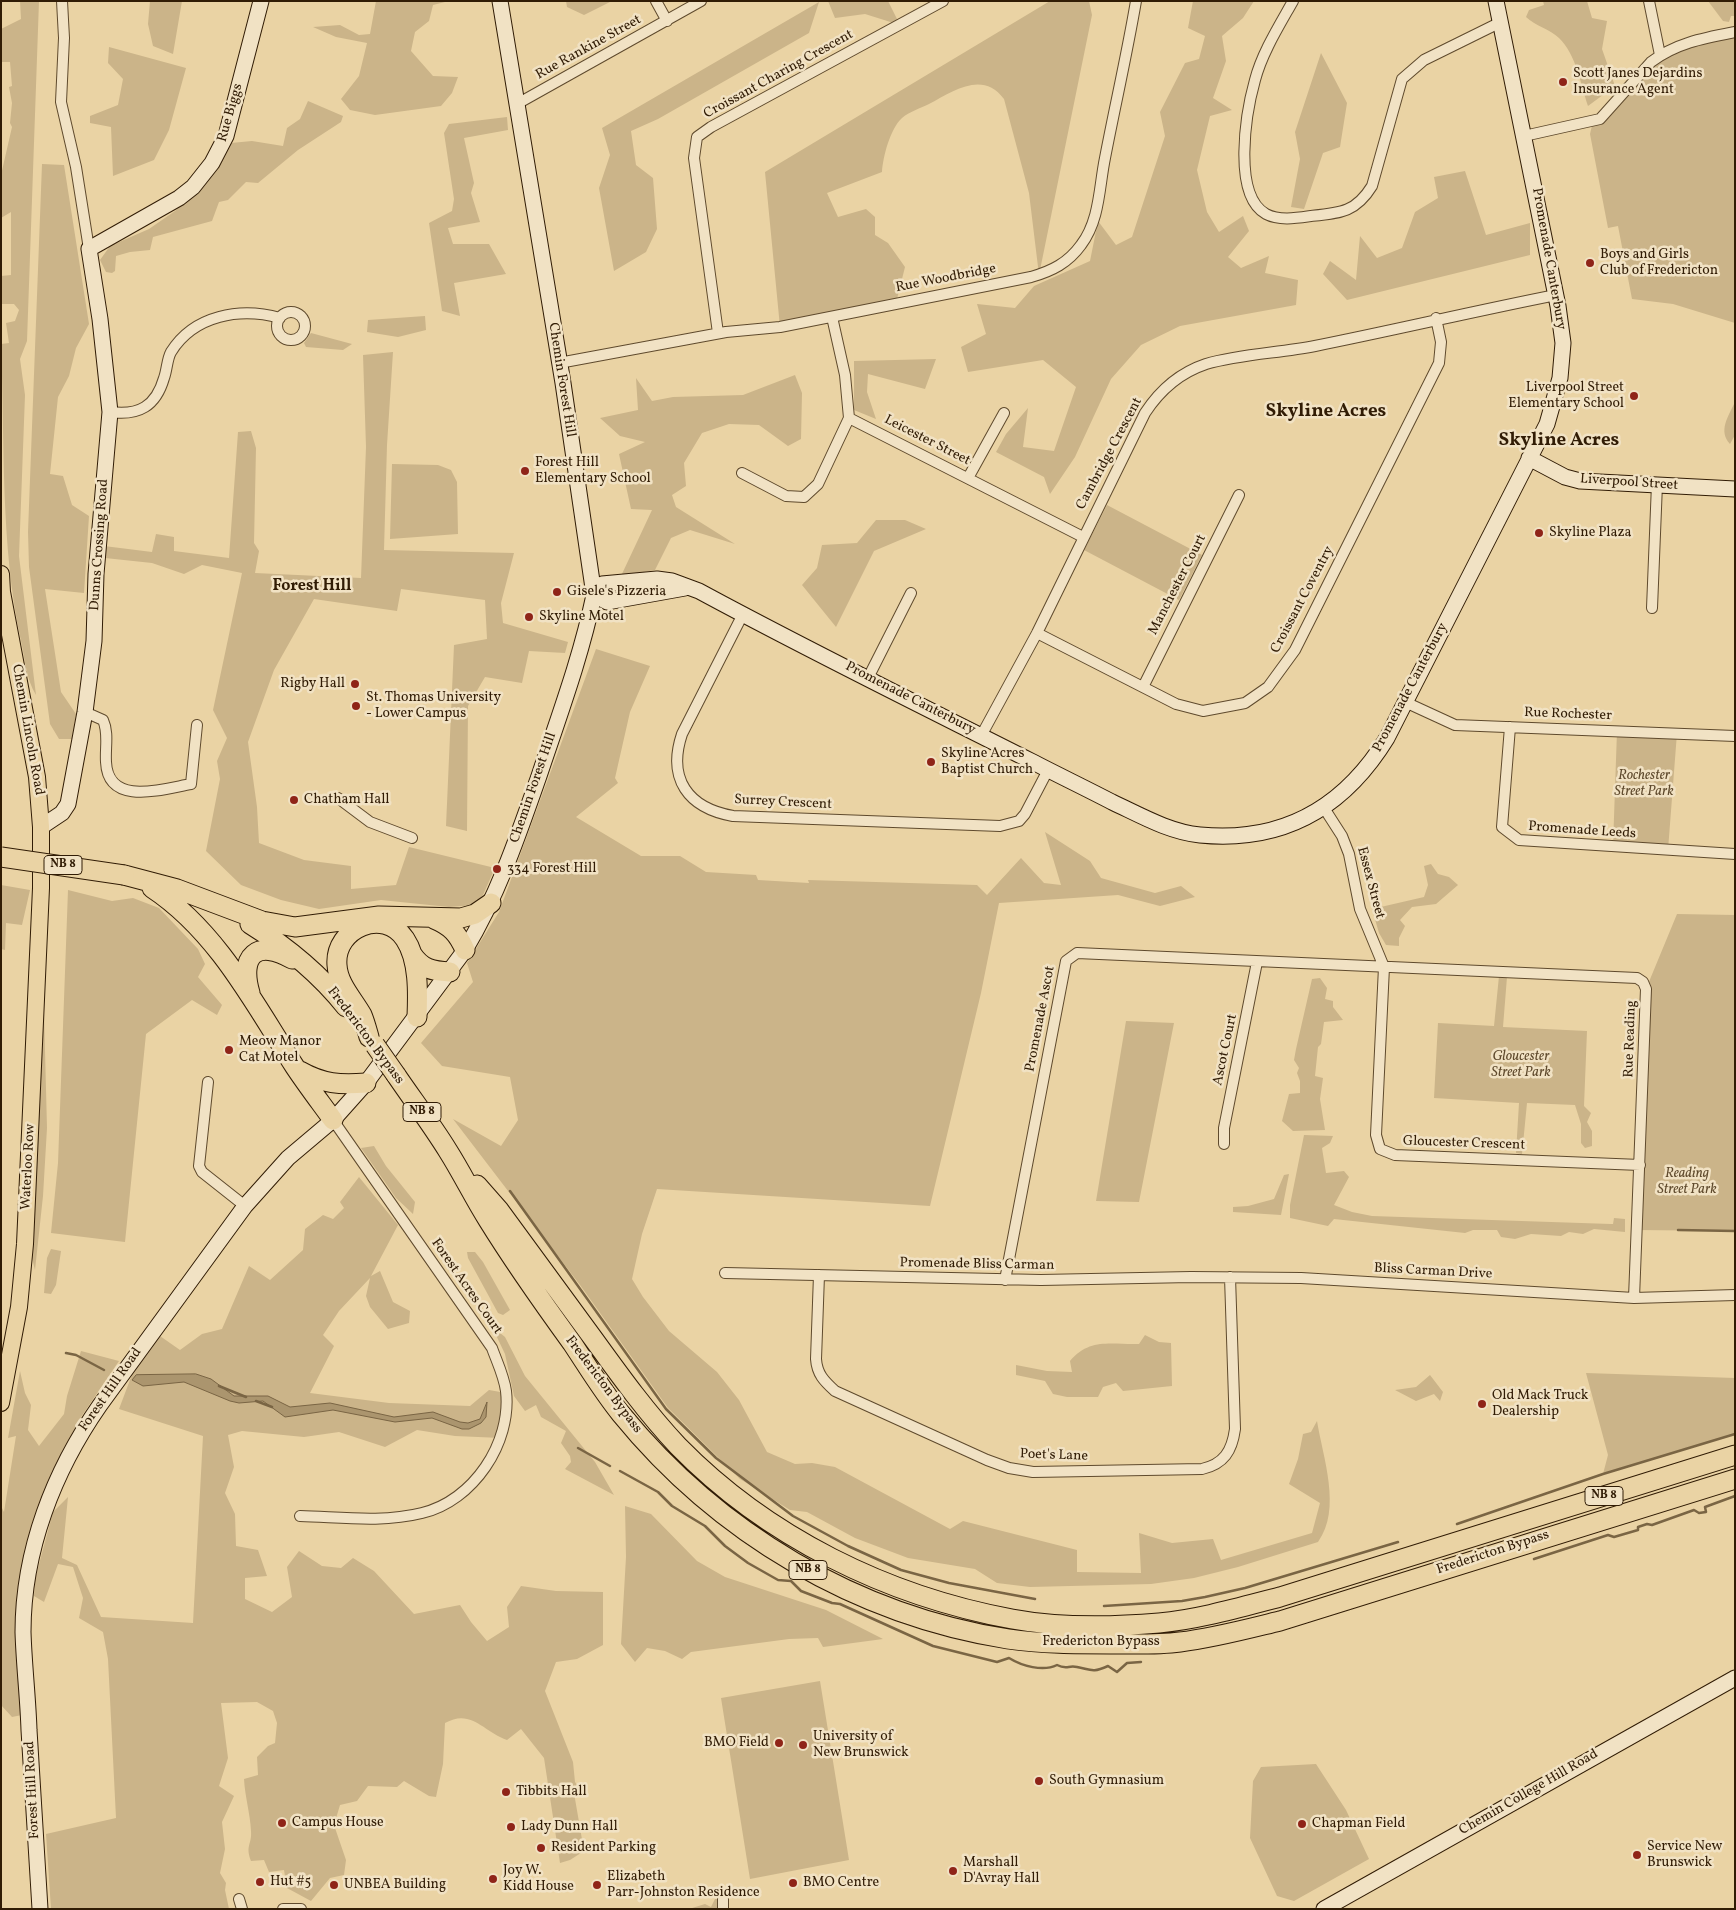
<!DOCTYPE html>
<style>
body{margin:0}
#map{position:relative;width:1736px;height:1910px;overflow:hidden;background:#ead3a4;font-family:Vollkorn,serif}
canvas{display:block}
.frame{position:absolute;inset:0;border:2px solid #311c05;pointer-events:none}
</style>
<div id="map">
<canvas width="1736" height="1910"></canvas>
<div class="frame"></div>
</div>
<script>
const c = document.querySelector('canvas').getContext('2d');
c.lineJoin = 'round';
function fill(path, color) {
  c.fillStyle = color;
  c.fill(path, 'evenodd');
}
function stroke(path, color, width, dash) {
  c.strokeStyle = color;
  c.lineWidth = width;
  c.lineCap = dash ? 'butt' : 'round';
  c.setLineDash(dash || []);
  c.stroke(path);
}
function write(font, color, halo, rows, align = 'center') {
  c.font = font + ' Vollkorn,serif';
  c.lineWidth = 5;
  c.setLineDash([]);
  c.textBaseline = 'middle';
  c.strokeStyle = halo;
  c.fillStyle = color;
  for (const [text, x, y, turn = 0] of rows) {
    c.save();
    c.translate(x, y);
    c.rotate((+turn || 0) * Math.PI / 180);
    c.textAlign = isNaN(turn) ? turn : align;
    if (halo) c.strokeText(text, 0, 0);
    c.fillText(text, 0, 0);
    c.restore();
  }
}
fill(new Path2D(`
 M20,1H39L27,341L20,359L25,395L19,556L36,695C26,679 25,659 21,641C0,543 5,443 1,344L9,343L6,323L15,321L19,310L14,304H1V276L11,275V212L1,218V175L12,127L10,123L12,103L9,87L12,86L10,62H1V29L21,19Z
 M150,1H182L173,54L153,46L148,24Z
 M376,1H449L433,5L429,21L415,32L411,51L433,76L458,77L452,93L441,106L375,115L350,110L341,99L359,76L367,43L336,37L313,27L340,25L359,35L370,34Z
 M566,1H612L584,15L567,7Z
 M828,1H888L900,25L865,14L835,18Z
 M1050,1H1089L1092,15L1039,275L1029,193L1004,99C983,70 953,91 929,104C921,108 909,112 902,118C890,129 883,157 882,172L827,193L838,217L866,209L875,217V235L888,243L905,267L896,303L780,327L765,172Z
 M1193,1H1254L1243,18L1222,36L1226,61L1213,98L1232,110L1210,116L1197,170L1207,212L1219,232L1243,216L1249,231L1228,257L1241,268L1269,256L1265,273L1298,280L1296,305L1180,326L1141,345L1111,379L1075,457L1050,494L1044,477L996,452L1006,434L1028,408L1023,447L1054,451L1076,387L1043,360L968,372L961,347L986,334L977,304L1015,308L1034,286L1090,261L1098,221L1116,245L1132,237L1165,136L1160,112L1185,63L1199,59L1205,36L1188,28Z
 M1543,1H1587L1592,18L1607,21L1602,49L1615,86L1588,106C1581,85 1576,54 1559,38C1550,29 1535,26 1526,17L1529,10L1544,5Z
 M1708,1H1735V16H1731L1729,22L1723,21Z
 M819,2L809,33L658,119L631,131L636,165L653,178L657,229L646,252L614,271L599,188L610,155L602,128Z
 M1735,31V323L1673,304L1632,299L1618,226L1608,228L1590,134L1593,121L1660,55Z
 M109,47L186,68L169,130L154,160L113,176L111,127L90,123V116L118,105L123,79L108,63Z
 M1321,53L1347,103L1340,147L1323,153L1304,209L1291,207L1300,159L1295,132Z
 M308,101L343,116L341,122L298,150L258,183L246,182L228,200L219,202L212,221L153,237L150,250L130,252L116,256L115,271L112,273L106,272L100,260L110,246L149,229L175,211L203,185L231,143L252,141L283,146L287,128L300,119Z
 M507,117L508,130L464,138L474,183L471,193L480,222L448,228L453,244H489L506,274L454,283L460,316L442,311L429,223L452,211L454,199L444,133L449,124Z
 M42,164L64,165L89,324L76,348L69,376L58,397L50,474L63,476L72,505L89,516L84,593L45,589L61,692L76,714L72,739H59L50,724L29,567L28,532Z
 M1465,171L1486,235L1530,223V255L1347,300L1323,274L1330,261L1356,280L1360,236L1377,258L1402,248L1415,212L1438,198L1434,177Z
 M425,316L426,330L398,337L367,332L368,320Z
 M311,333L352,344L343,350L306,347L304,343Z
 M393,352L387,445L384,550L514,553L501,603L503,623L568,642L565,653L529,651L522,683L485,677L468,706L467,831L446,826L454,645L487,639L485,600L401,589L397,611L314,599L274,670L248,742L257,807L259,843L304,860L351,866V889L396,885L409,847L495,868L483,895L475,905L449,907L381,900L319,909L281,900L241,885L206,851L220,779L217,761L227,738L213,710L242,573L202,565L184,574L152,563L105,558L104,546L152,552L156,534L174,537V551L229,558L238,432L251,431L256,448L254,543L259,551L255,573L361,578L366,447L363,355Z
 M936,359L925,389L868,374L867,392L876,419L854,410V361Z
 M795,375L802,393L801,439L788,446L759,425L729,424L702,433L684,463L686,486L672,495L676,507L735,544L690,530L671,538L655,570L621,576L652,510L631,509L619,454L645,442L620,436L600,418L638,410L636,378L652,401L673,397L743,395Z
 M1735,402V435L1730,444C1718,431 1728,417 1735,402Z
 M392,464L438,465L451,470L457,482L458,534L390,539Z
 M1107,505L1202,555L1179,600L1084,550Z
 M876,520H905L926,529L874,551L836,627L802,585L817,568L822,545L857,543Z
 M596,649L650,666L630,712L615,778L618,783L576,817L641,856H680L706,872L756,875L758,880L809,883L808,880L977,885L987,895L1021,858L1044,883L1061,885L1045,832L1090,861L1101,878L1155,893L1181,886L1195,897L1160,906L1118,895L999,903L981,993L930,1206L657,1189L642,1234L632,1279L643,1297L669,1331L717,1372L739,1400L767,1452L795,1464L812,1463L835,1467L950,1529L963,1521L1077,1550V1572L1141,1573L1139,1533L1172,1543L1213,1539L1221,1560L1312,1533L1320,1503L1289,1484L1298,1459L1303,1434L1311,1432L1317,1421C1323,1458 1342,1509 1318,1542L1238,1567L1194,1578L1151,1584L1030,1587L997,1583L975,1569L908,1558L855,1538L807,1512L790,1510L740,1479L668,1408L580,1285L453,1119L501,1146L518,1120L510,1077L442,1066L421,1043L473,982L467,963L499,912Z
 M1617,731L1677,733L1668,850L1613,846Z
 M1431,864L1438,874L1449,877L1458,885L1436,904L1412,907L1400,920L1405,926L1399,938V946L1386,945L1379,933L1372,909L1424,897L1428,885L1424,866Z
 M1,885L30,890L22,925L6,923L5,950L1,949Z
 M68,890L112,901L133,898L159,908L198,949L205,964L198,977L222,1005L217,1015L192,1000L146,1034L125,1242L51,1233L58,1163Z
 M1677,914L1735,915V1231L1637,1230L1646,989Z
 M1499,976L1507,977L1503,1027L1587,1031L1584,1106L1591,1113L1587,1122L1592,1131V1146L1585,1148L1581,1143V1124L1575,1105L1527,1103L1522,1154L1516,1153L1519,1103L1434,1098L1438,1023L1494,1026Z
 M1320,978L1327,988L1325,999L1333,1001V1007L1343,1020L1324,1022L1321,1044L1318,1047L1315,1076L1323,1078L1320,1099L1325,1130L1293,1131L1282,1121L1289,1094L1300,1093V1081L1297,1073L1299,1068L1294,1060L1296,1049L1312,979Z
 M44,1012L47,1128L43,1196L35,1270L32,1258Z
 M1126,1021L1174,1023L1139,1202L1096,1201Z
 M1304,1135L1333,1136L1330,1143L1322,1148L1326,1173L1344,1171L1349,1177L1334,1205L1352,1212L1372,1216L1611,1224H1613L1614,1218L1625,1219V1232L1594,1229L1583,1234L1569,1232L1561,1236L1531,1234L1515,1239L1501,1237L1497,1230H1473L1465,1233L1334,1219L1328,1226L1290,1218V1205Z
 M374,1146L386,1166L415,1202L413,1214L396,1198L361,1148Z
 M1289,1174L1281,1215L1233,1212V1207L1248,1206L1274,1199L1284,1175Z
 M359,1177L398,1225L371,1276L380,1271L393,1302L410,1311L409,1323L388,1329L370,1307L366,1296L370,1278L339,1311L323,1335L334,1346L310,1393L389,1403L470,1406L489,1390L506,1393L501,1438L455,1436L417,1430L385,1447L339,1432L304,1437L242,1431L228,1435L234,1467L225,1493L235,1514L236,1546L258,1550L267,1576L245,1578V1599L272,1612L292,1597L287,1567L299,1551L322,1566L341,1568L353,1558L374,1571L414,1614L460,1605L471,1622L487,1641L509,1627L507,1607L521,1586L556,1591L603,1592V1645L577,1659L556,1662L545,1691L573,1762L575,1782L577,1785L574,1793L584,1851L570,1860L560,1863L544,1758L521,1729L507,1740C484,1732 471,1708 445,1723L443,1764L436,1797L429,1796L404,1781L397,1787L368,1786L357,1801L340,1805L334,1825L346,1860L344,1875L330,1878L311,1901L287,1888L284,1870L269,1872L264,1860L251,1861C245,1845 252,1845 251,1831C250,1813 245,1797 244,1779L258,1775L257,1757L268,1746L275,1743L277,1723L273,1711L257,1702L221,1703L228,1758L219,1786L234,1796L222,1822L225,1849L220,1873L226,1883L225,1890L229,1909H51L46,1834L116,1818L108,1659L103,1632L79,1618L83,1598L73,1567L58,1564L44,1602L34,1596L35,1579L53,1512L68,1497L62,1558L77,1565L101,1617L193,1623L203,1436L119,1409L133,1372L160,1336L180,1350L202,1334L222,1329L249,1266L270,1280L303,1250L305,1229L323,1215L333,1219L344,1208L340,1202Z
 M51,1249L61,1251L56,1285L51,1294L44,1293L47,1258Z
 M467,1252H475L483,1262L510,1310L503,1315L498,1313L468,1258Z
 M495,1333H500L505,1337L525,1376L595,1462L614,1495L565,1469L571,1462L570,1456L561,1443L566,1431L541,1417L536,1405L525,1411L514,1396L505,1354Z
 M1145,1335L1159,1342L1171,1343L1172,1386L1123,1391L1116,1383L1103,1387L1098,1397H1067L1053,1394L1045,1381L1016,1375V1365L1047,1371L1072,1372L1070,1361C1090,1337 1113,1345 1139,1344Z
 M81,1351L119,1361L81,1417L50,1477L31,1526L15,1631L22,1715L12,1717L1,1705V1506L4,1512L16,1436L8,1438L20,1371L25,1393L31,1405L28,1430L39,1446L64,1414L67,1396Z
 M1586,1373L1735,1378V1434L1603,1474L1608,1455Z
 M1430,1375L1443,1392L1440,1401L1434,1394L1416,1401L1395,1390L1416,1387Z
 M625,1506L651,1514L697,1561L725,1577L826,1610L883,1639L823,1647L818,1638L789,1639L691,1652L682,1659L665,1651L647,1648L635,1662L621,1644L626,1557Z
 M820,1681L849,1860L750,1879L721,1698Z
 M1316,1764L1346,1810L1369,1859L1294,1901L1277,1896L1250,1838L1253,1781L1261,1767Z
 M715,1899H723V1909H689L705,1904L711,1907Z`), '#cbb489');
const water = new Path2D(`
 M196,1374L211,1379L234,1396H268L290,1407L330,1403L394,1417L433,1412L460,1422L468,1423L480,1419L487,1402L486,1417L481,1423L469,1429H462L432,1418L395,1422L333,1410L285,1417L263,1401L239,1403L230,1401L184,1382L143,1386L132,1380L136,1375Z`);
fill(water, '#ab956e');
stroke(water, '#7a6544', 1);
stroke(new Path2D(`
 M510,1191L666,1409L716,1458L793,1516L848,1546L901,1570L949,1583L1035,1599
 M1678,1230L1735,1231
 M66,1353L76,1355L104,1370
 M219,1386L246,1397
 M256,1401L272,1407
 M578,1448L610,1466
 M620,1471L658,1492L672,1506L705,1526L725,1546L748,1563L778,1580L791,1581L801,1591L832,1603L840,1604L933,1646L997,1662L1009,1658C1022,1666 1043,1672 1057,1665C1067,1670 1068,1665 1077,1667C1092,1670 1092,1673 1108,1666L1117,1672L1127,1663L1141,1662
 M1457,1524L1603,1474L1735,1434
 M1534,1559L1608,1535L1614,1537L1638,1530V1527L1647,1524L1652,1525L1694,1510L1699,1513L1706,1512L1705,1507L1735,1496
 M1104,1606L1182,1601L1205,1597L1245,1588L1398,1542`), '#7a6544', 2.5);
const street = new Path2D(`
 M62,1L64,38L61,102L76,167L89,249
 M656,1L667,21
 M1293,1C1279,26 1262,53 1255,80C1246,112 1232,195 1266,214C1279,221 1297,218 1311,216C1341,213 1356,212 1372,186L1402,79L1424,60L1501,22
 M1649,1L1660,55
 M517,104L701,1
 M1524,136L1600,119L1651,62C1676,43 1704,38 1735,32
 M277 326a14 14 0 1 1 28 0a14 14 0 1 1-28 0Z
 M832,317L845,375L849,418L1083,537
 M718,333L694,158L697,137L711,127L943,1
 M559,363L726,332L780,327L1031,277C1052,271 1068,263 1081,245C1100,220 1099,187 1105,158C1115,106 1127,54 1136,1
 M110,412C139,416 156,406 164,378C167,370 167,359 171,352C194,315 240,307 280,318
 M742,473L786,496L804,497L818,484L849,418
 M968,478L1004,413
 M1652,608L1657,484
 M743,614L682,734C667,779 688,808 733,816L1000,826L1019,821L1025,814L1048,770
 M1037,633L1176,704L1203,711L1245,703L1268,687L1295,650L1439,363L1441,342L1436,318
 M868,678L911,593
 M1143,687L1239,495
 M1405,702L1455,725L1735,736
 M85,712L103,720C109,733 105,748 106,762C108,807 163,789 191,784L197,725
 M1510,727L1502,827L1519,840L1735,854
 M981,736L1037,633L1145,413C1160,390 1179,373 1206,364C1240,354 1280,353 1315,346C1395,330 1475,311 1556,295
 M338,798L370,822L412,838
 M1324,808L1342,836L1349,854L1360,909L1384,967L1376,1135L1380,1149L1395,1155L1640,1165
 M208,1082L199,1166L202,1172L245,1206
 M1224,1144V1128L1257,962
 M725,1273L1041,1280L1191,1277L1301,1278L1634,1298L1735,1295
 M819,1275L816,1359C817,1374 824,1381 835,1391L987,1460L1009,1468L1033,1472L1202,1469C1224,1464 1232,1451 1235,1429L1230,1277
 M1005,1280L1066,961L1077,953L1637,978L1643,982L1646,989L1634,1298
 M300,1516C340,1517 382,1523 422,1513C473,1501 512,1443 506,1391C504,1376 497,1362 492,1348L333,1120
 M239,1899L242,1909
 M723,1899V1909
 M283,1909H301`);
const secondary = new Path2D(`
 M1529,458L1565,477L1580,481L1735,489
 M594,595L602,584L657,579L672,581L699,591C808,650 920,705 1031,761C1058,775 1085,788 1112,802C1140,815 1169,832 1200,835C1283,843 1344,808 1387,738L1547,424L1560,378L1563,343L1558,306L1496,1
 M594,595L607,602L685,588
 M41,827L62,813L68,804L85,712L94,641L96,574L110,412L100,319L89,249L179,198L193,187L212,163L226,136L261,1
 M40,1909C36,1849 33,1790 29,1730C28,1698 24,1665 23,1632C23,1550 54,1471 100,1405L245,1206L288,1158L333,1120L366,1083L465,950C498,895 518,836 539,776C559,716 581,657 594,595L563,383L500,1
 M1324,1909L1735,1678`);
const primary = new Path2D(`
 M1,574L2,592L37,777L41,827V888L25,1244L19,1307L1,1403`);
const highway = new Path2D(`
 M124,875L177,889L262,921L295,927L379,916L461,918L475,914L491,903
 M152,888C217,931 254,1003 295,1067C307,1085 320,1102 333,1120
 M434,919C451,926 458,934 465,950
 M250,924C287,947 319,973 346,1007
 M412,954C422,969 432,971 450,972
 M250,993C239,955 257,939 292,959
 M369,1037C367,1030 365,1022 362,1015C353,999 338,984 337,965C334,928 384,907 405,939C419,960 418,993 417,1017
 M300,1071C323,1084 340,1085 366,1083
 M396,1075C413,1100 432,1125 448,1151C462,1173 474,1198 488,1220C514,1262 543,1303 572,1343C588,1367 603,1392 621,1414C718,1533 856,1615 1008,1639C1042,1644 1076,1644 1111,1644C1133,1644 1157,1645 1180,1642C1214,1638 1247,1629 1280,1621L1735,1479
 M477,1185L499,1210C531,1254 563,1298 595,1341C621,1377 647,1413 678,1446C767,1537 887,1596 1012,1619C1060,1628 1111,1627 1159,1623C1200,1619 1241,1607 1280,1597L1735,1455`);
stroke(street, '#5f4a2d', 12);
stroke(secondary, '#311c05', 17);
stroke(primary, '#311c05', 18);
stroke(highway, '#311c05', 21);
stroke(street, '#f1e2c4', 10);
stroke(secondary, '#f1e2c4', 15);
stroke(primary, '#ead3a4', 16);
stroke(highway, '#ead3a4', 19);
const highwayBridge = new Path2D(`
 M1,857L124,875
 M375,1045L396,1075`);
stroke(highwayBridge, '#311c05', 21, []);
stroke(highwayBridge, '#ead3a4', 19);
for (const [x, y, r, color] of [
 [1563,82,5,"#8f2418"],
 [1590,263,5,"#8f2418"],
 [1634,396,5,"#8f2418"],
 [525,471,5,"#8f2418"],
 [1539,533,5,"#8f2418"],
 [557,592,5,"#8f2418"],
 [529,617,5,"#8f2418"],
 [355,684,5,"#8f2418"],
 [356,706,5,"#8f2418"],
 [931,762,5,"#8f2418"],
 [294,800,5,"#8f2418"],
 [497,869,5,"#8f2418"],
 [229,1050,5,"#8f2418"],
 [1482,1404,5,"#8f2418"],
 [779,1743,5,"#8f2418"],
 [803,1745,5,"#8f2418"],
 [1039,1781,5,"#8f2418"],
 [506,1792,5,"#8f2418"],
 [282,1823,5,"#8f2418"],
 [1302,1824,5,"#8f2418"],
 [511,1827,5,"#8f2418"],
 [541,1848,5,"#8f2418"],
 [1637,1855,5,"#8f2418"],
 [953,1871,5,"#8f2418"],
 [493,1879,5,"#8f2418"],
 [260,1882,5,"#8f2418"],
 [793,1883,5,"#8f2418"],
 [334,1885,5,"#8f2418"],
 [597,1885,5,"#8f2418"]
]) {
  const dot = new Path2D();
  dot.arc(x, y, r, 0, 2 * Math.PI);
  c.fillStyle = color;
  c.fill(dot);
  stroke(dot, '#f1e2c4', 2);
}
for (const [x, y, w] of [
 [63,865,38],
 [422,1112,38],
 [1604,1496,38],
 [808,1570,38]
]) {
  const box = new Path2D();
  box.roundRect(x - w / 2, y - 9.5, w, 19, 4);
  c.fillStyle = '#f1e2c4';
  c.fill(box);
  stroke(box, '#311c05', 1);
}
write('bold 12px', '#311c05', null, [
 ["NB 8",63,865],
 ["NB 8",422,1112],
 ["NB 8",1604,1496],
 ["NB 8",808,1570]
]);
write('14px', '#311c05', '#f1e2c4', [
 ["Rue Rankine Street",589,48,-29],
 ["Croissant Charing Crescent",779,75,-29],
 ["Rue Biggs",231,113,-74],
 ["Promenade Canterbury",1548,259,80],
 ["Rue Woodbridge",946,279,-11],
 ["Chemin Forest Hill",561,380,81],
 ["Leicester Street",927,441,27],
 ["Cambridge Crescent",1110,454,-62],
 ["Liverpool Street",1629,483,4],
 ["Dunns Crossing Road",100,545,-86],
 ["Manchester Court",1178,585,-63],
 ["Croissant Coventry",1303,600,-62],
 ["Promenade Canterbury",1411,688,-62],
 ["Promenade Canterbury",910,699,27],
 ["Rue Rochester",1568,715,2],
 ["Chemin Lincoln Road",27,730,80],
 ["Chemin Forest Hill",534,788,-71],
 ["Surrey Crescent",783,803,3],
 ["Promenade Leeds",1582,831,4],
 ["Essex Street",1370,883,75],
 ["Promenade Ascot",1041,1019,-79],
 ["Fredericton Bypass",365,1036,53],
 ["Rue Reading",1631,1039,-88],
 ["Ascot Court",1226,1050,-78],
 ["Gloucester Crescent",1464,1144,2],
 ["Waterloo Row",29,1167,-87],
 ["Promenade Bliss Carman",977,1265,1],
 ["Bliss Carman Drive",1433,1272,3],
 ["Forest Acres Court",466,1287,55],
 ["Fredericton Bypass",603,1385,53],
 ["Forest Hill Road",111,1390,-55],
 ["Poet's Lane",1054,1456,2],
 ["Fredericton Bypass",1493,1553,-18],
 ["Fredericton Bypass",1101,1642],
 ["Forest Hill Road",33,1790,-93],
 ["Chemin College Hill Road",1529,1793,-30]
]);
write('14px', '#311c05', '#f1e2c4', [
 ["Scott Janes Dejardins",1573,74],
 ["Insurance Agent",1573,90],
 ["Boys and Girls",1600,255],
 ["Club of Fredericton",1600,271],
 ["Liverpool Street",1624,388,"right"],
 ["Elementary School",1624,404,"right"],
 ["Forest Hill",535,463],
 ["Elementary School",535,479],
 ["Skyline Plaza",1549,533],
 ["Gisele's Pizzeria",567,592],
 ["Skyline Motel",539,617],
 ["Rigby Hall",345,684,"right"],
 ["St. Thomas University",366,698],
 ["- Lower Campus",366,714],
 ["Skyline Acres",941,754],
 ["Baptist Church",941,770],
 ["Chatham Hall",304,800],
 ["334 Forest Hill",507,869],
 ["Meow Manor",239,1042],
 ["Cat Motel",239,1058],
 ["Old Mack Truck",1492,1396],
 ["Dealership",1492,1412],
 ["University of",813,1737],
 ["New Brunswick",813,1753],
 ["BMO Field",769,1743,"right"],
 ["South Gymnasium",1049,1781],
 ["Tibbits Hall",516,1792],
 ["Campus House",292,1823],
 ["Chapman Field",1312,1824],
 ["Lady Dunn Hall",521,1827],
 ["Service New",1647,1847],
 ["Brunswick",1647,1863],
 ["Resident Parking",551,1848],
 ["Marshall",963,1863],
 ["D'Avray Hall",963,1879],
 ["Joy W.",503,1871],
 ["Kidd House",503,1887],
 ["Elizabeth",607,1877],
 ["Parr-Johnston Residence",607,1893],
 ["Hut #5",270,1882],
 ["BMO Centre",803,1883],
 ["UNBEA Building",344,1885]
], 'left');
write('italic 14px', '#5f4a2d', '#f1e2c4', [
 ["Rochester",1644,776],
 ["Street Park",1644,792],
 ["Gloucester",1521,1057],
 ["Street Park",1521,1073],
 ["Reading",1687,1174],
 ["Street Park",1687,1190]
]);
write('bold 16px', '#311c05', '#f1e2c4', [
 ["Forest Hill",312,587]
]);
write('bold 19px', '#311c05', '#f1e2c4', [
 ["Skyline Acres",1326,413],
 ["Skyline Acres",1559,442]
]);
</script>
